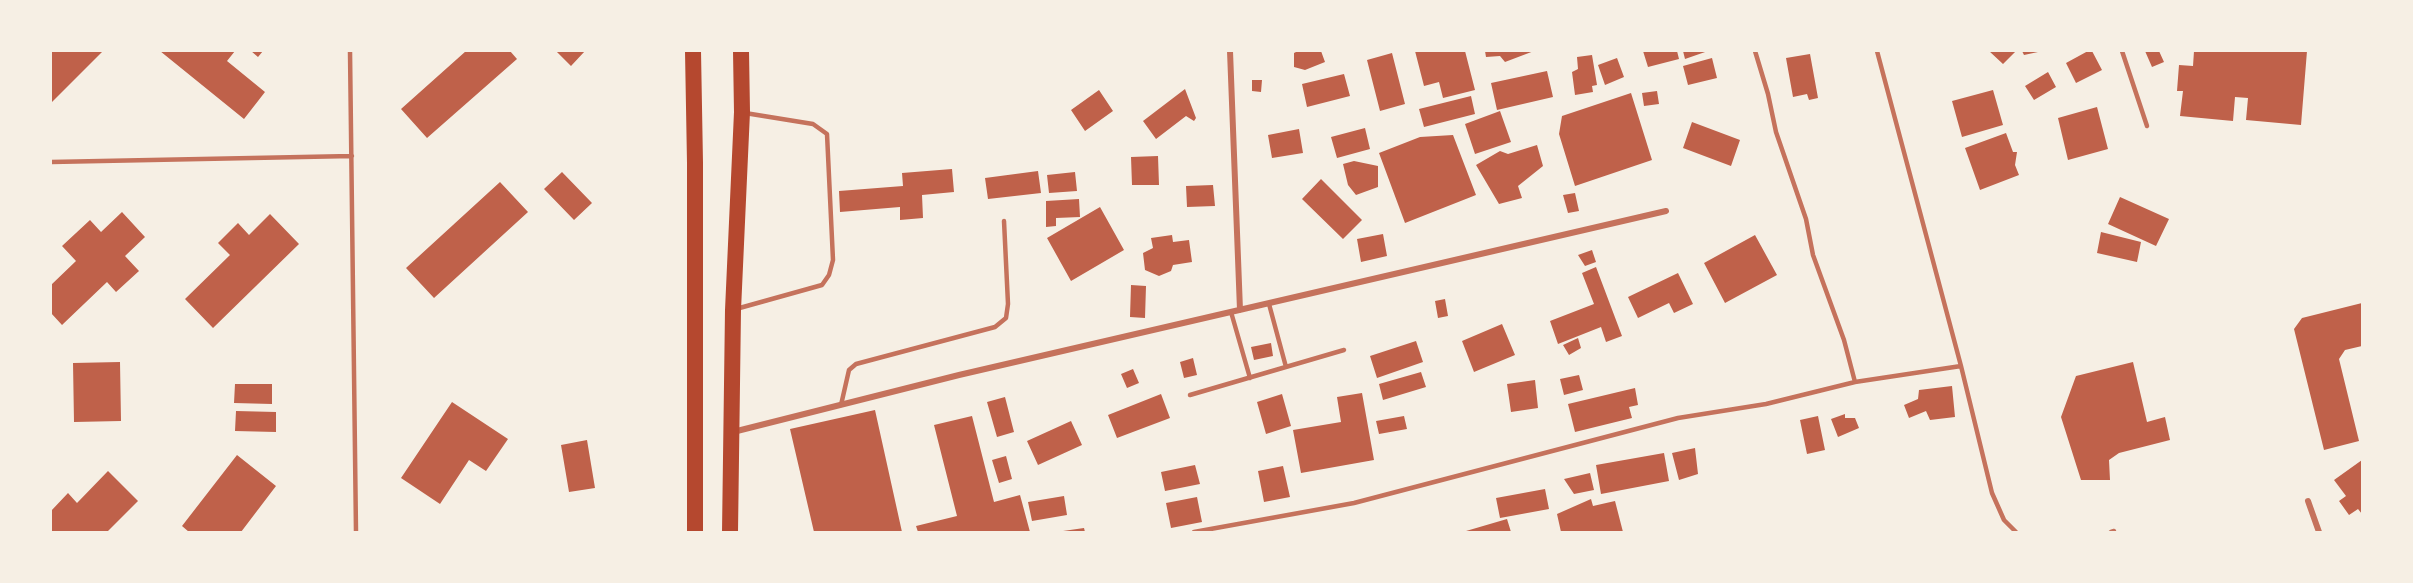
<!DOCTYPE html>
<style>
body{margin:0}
#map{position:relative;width:2413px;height:583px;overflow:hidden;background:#f6efe4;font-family:"Archivo Narrow",sans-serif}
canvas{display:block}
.frame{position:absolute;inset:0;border:52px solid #f6efe4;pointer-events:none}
</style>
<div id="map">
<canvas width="2413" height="583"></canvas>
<div class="frame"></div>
</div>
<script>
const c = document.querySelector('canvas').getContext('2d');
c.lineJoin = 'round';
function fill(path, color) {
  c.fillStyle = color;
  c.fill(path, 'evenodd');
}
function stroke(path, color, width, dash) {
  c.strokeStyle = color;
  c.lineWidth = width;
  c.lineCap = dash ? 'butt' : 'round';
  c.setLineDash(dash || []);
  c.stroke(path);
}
fill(new Path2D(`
 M51,51H103L51,103Z
 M160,51H235L227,61L265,92L244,119Z
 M251,51H263L258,57Z
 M466,51H510L517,59L427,138L401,109Z
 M556,51H585L571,66Z
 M1298,51H1321L1325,62L1305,70L1294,67V53Z
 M1415,51H1465L1475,90L1443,98L1439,82L1424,86Z
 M1485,51H1534L1505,62L1500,56L1486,57Z
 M1643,51H1677L1679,59L1648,67Z
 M1683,51H1708L1685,59Z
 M1989,51H2016L2003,64Z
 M2022,51H2037L2038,52L2024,55Z
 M2088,51H2092L2102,70L2076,83L2066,63Z
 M2145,51H2159L2164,62L2152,67Z
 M2194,51H2307L2301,125L2246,120L2248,98L2235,97L2233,121L2180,116L2183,91H2177L2179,65L2193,66Z
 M1392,53L1405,104L1380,111L1367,60Z
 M1810,54L1818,98L1809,100L1807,94L1793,97L1786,58Z
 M1592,55L1597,85L1592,86L1593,92L1575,95L1572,72L1578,69L1577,57Z
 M1617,58L1624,77L1605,85L1598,65Z
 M1712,58L1717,78L1688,85L1683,66Z
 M1547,71L1553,97L1497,110L1491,83Z
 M2048,72L2056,87L2034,100L2025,86Z
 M1344,74L1350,96L1307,107L1302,84Z
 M1252,80H1262L1261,92L1252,91Z
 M1185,89L1196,118L1194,121L1186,116L1156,139L1143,121Z
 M1099,90L1113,111L1085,131L1071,110Z
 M1993,90L2003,125L1962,137L1952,101Z
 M1657,91L1659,104L1644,106L1642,93Z
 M1631,93L1652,160L1575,186L1559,134L1562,116Z
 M1471,96L1475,114L1424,127L1419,109Z
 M2097,107L2108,149L2068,160L2058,118Z
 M1500,111L1511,142L1475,154L1465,124Z
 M1692,122L1740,140L1731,166L1683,148Z
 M1365,128L1370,149L1337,158L1331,137Z
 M1299,129L1303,153L1272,158L1268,135Z
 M2006,133L2013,152H2017L2015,165L2019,175L1980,190L1965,148Z
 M1453,135L1476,195L1405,223L1379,153L1420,137Z
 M1537,145L1543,166L1518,186L1522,198L1499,204L1476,165L1500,151L1508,154Z
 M1158,156L1159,185H1132L1131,157Z
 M1354,161L1378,166V187L1356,195L1348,185L1343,164Z
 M952,169L954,192L922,195L923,218L900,220V207L840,212L839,191L903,186L902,173Z
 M1038,171L1041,193L988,199L985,178Z
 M562,172L592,203L574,220L544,189Z
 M1075,172L1077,191L1049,193L1047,175Z
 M1321,179L1362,220L1343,239L1302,199Z
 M500,182L528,212L434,298L406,268Z
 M1213,185L1215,206L1187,207L1186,186Z
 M1575,193L1579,211L1568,213L1563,195Z
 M2120,197L2169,219L2156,246L2108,224Z
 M1079,199L1080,217L1056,218V226L1046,227V201Z
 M1100,207L1124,250L1071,281L1047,238Z
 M122,212L145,237L125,256L139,271L116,292L107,282L62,325L51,313V285L76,261L62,246L90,220L101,232Z
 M270,214L299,244L213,328L185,299L230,255L218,243L238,223L249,235Z
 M2101,232L2141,242L2137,262L2097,253Z
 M1383,234L1387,256L1361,262L1357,239Z
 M1172,235L1173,242L1189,240L1192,262L1173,265L1171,271L1159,276L1145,270L1143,253L1153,248L1151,238Z
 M1755,235L1777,275L1725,303L1704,263Z
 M1592,250L1596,262L1585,266L1578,255Z
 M1596,267L1622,336L1606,342L1601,327L1558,344L1550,321L1594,304L1582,273Z
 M1678,273L1693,304L1674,313L1669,303L1638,318L1628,297Z
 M1131,285L1146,286L1145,318L1130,317Z
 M1445,299L1448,316L1438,318L1435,301Z
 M2362,303V346L2345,350L2339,359L2359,441L2324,450L2294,329L2302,318Z
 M1502,324L1515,355L1474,372L1462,341Z
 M1578,338L1581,348L1569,355L1563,345Z
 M1416,341L1423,362L1377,378L1370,356Z
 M1271,343L1273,356L1254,360L1251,347Z
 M1193,358L1197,375L1184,378L1180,362Z
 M120,362L121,421L74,422L73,363Z
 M2133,362L2147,422L2165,417L2170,440L2119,453L2109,460L2110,480H2081L2061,417L2076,376Z
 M1133,369L1139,383L1127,388L1121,374Z
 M1421,372L1426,387L1383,400L1379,384Z
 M1579,375L1583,390L1564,395L1560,379Z
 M1535,380L1538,408L1511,412L1507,384Z
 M235,384H272V404L234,403Z
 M1952,386L1955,417L1930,420L1926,411L1909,418L1904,405L1918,399L1919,390Z
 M1635,388L1638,405L1629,407L1632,418L1575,432L1568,404Z
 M1362,393L1374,460L1301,473L1293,430L1341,422L1337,397Z
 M1161,394L1170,418L1117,438L1108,415Z
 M1282,394L1291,426L1266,434L1257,402Z
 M1005,397L1014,432L997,437L987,402Z
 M452,402L508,439L486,471L469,460L440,504L401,478Z
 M875,410L902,532H814L790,429Z
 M236,411L276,412V432L235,431Z
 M1845,414V418H1855L1859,428L1838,437L1831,419Z
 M972,416L994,502L1020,495L1030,532H918L916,526L957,516L934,425Z
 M1404,416L1407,429L1379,434L1376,421Z
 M1818,416L1825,450L1807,454L1800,420Z
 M1071,421L1082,445L1038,465L1027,441Z
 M587,440L595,488L569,492L561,445Z
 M1695,448L1698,474L1679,480L1672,453Z
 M1664,453L1669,481L1601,494L1596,465Z
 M237,455L276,486L241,532H189L182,526Z
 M1006,456L1012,479L999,483L992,460Z
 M2362,460V514L2358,509L2349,515L2339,501L2346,496L2334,480Z
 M1195,465L1200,484L1165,491L1161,472Z
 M1283,466L1290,497L1264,502L1258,471Z
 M108,471L138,501L107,532H51V511L68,493L77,503Z
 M1590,473L1594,490L1574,494L1564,479Z
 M1545,489L1549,509L1500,518L1496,498Z
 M1064,496L1067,515L1032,521L1028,502Z
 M1197,497L1202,522L1171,528L1166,503Z
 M1591,499L1593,506L1615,501L1623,532H1561L1557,514Z
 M1507,519L1511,532H1466V531Z
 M1084,528L1085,532H1063V531Z`), '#bf614a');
stroke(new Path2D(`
 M350,51L356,532
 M1755,51L1768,94L1776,132L1806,219L1813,255L1844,340L1855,382
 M1877,51L1961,366L1992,493L2004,520L2016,532
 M2122,51L2147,126
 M51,162L352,156
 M1269,304L1286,367
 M736,309L822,285L829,275L833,260L827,134L813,124L745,113
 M1231,312L1250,378
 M1190,395L1344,350
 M841,405L849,370L856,364L995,327L1006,318L1008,304L1004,221
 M1194,532L1354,503L1678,418L1766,404L1855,382L1961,366
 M2111,532L2114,531`), '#c5725c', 4.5);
stroke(new Path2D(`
 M1230,51L1240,310
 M733,432L959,375L1666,211
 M2308,501L2319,532`), '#c5725c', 6);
stroke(new Path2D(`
 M693,51L695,163V532
 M730,532L733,310L742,112L741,51`), '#b5482f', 16);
</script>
